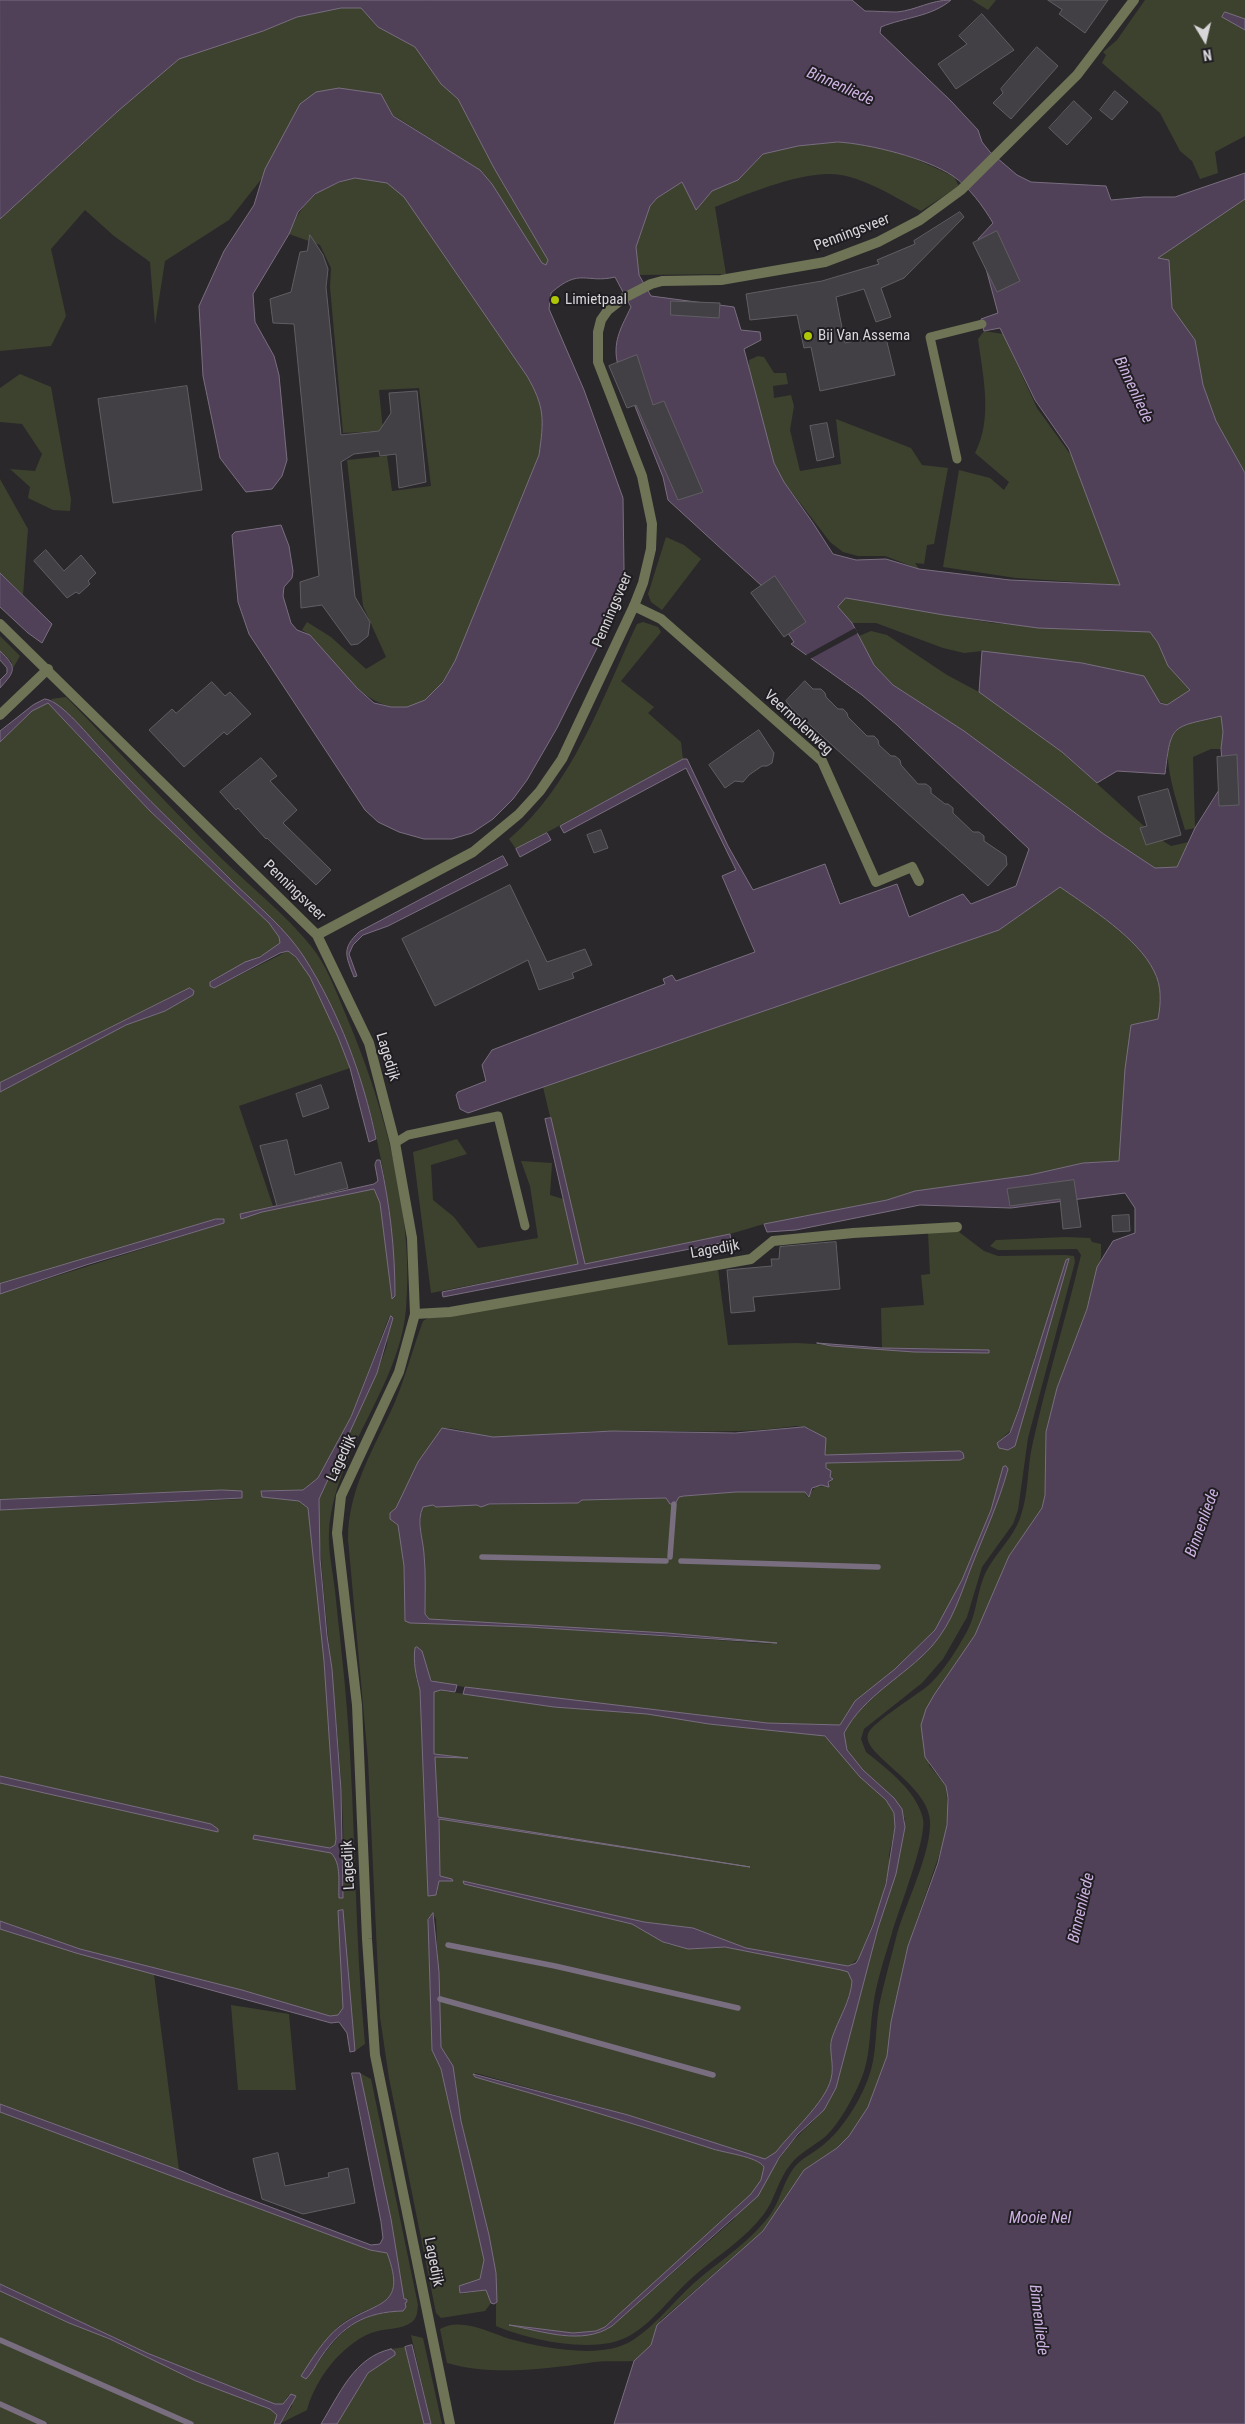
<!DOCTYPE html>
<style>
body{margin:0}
#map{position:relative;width:1245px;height:2424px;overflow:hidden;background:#2a282b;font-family:"Roboto Condensed",sans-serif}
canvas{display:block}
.north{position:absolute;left:1180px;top:15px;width:50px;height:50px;-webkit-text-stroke:4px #201e22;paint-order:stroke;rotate:171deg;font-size:14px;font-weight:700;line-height:20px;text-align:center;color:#d8d6d9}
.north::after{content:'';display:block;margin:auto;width:18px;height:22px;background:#d8d6d9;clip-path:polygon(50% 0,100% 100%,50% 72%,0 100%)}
</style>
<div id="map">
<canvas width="1245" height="2424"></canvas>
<div class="north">N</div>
</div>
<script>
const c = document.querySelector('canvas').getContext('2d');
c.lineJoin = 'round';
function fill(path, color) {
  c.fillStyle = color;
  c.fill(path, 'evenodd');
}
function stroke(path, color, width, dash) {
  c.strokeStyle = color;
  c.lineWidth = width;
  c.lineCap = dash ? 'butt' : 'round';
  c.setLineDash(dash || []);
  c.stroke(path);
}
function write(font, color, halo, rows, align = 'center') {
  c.font = font + ' "Roboto Condensed",sans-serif';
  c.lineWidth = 4;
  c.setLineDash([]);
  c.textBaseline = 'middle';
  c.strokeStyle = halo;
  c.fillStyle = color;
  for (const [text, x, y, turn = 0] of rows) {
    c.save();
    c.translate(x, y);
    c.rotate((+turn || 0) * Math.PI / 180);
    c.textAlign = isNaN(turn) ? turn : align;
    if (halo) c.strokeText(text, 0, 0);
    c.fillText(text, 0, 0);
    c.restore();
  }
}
fill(new Path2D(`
 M972,0H996L988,10Z
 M1145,0H1245V136L1215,152L1218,173L1200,179L1192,161L1180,151L1160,113L1102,63L1106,55L1103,52L1117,40Z
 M341,8H361L378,27L415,47L441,84L458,99L494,168L548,260L547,265L542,264L492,184L480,170L393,115L381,94L365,92L265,169L263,177L229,220L165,261L155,325L150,262L114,236L85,210L51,249L66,316L51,346L0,351V219L118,111L179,59L263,31L297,17Z
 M838,142C878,144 918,158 954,177L959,186L921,211C896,198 869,180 841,175C806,169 747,194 715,207L726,274L639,275L636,247L650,206L657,198L682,182L697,209L712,191L738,180L763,154L798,146Z
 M356,178L387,183L404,196L527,376C545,407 544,420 539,455L455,661C447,674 438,692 425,700C377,730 337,665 310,635L302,630L307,622L331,637L366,669L386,657L363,606L347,460L387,456L392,491L431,486L419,388L379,390L383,431L343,433L330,287L331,268L320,245L289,234C303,199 318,187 356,178Z
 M1245,196V473L1216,421L1203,385L1195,340L1171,312L1170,289L1158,258Z
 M984,331L1003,334L1037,408L1073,458L1120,585L1016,578L943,567L959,470L990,478L1004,490L1009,482L975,453C993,419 983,376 978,339Z
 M758,356L764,357L774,373H786L788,384L773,386L774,398L791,395L794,406L790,430L800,471L841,464L836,419L911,448L922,465L948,468L934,544L927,545L924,564L915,563L919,569L885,556H858L843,552L830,542L784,482L774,463L749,375V360Z
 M20,374L51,387L71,499L70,511L53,510L28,498L30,487L10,469L35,471L42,454L22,424L0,422V388Z
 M0,479L28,529L23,595L0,573Z
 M666,537L684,545L701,559L662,610L651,602L648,594Z
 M845,598L993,623L1102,631L1150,632L1158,643L1168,665L1190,690L1167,705L1082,663L982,651L964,653L943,648L876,623H852L837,607Z
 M643,622L658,627L661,632L621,681L654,707L648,713L681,742L683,759L516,849L509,839C573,785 602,698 637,624Z
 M871,631L887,635L947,675L979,692L1062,752L1155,836L1171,846L1189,842L1177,867L1155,868L1105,835L964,731L893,685L874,665L859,636Z
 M0,636L20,656L13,668L11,661L0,651Z
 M66,697C118,750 168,806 221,858C251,887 285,914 311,946C326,964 336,991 345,1013C382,1099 415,1213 406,1309C399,1389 334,1451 329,1532C328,1551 333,1572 335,1591C339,1631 344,1670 347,1710C356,1821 354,1933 365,2044L355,2051L342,1910L339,1911L343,2008L338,2015L330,2016L242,1990L80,1949L0,1921V1783L218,1831L211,1824L185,1818L0,1776V1510L241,1499L242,1491L94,1494L45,1499L0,1500V1294L224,1223V1219H216L0,1284V1092L126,1025L165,1011L193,995L194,991L190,988C126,1018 64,1053 0,1083V742L32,711L48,703L150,811L269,923L279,937L280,943L273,950L210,981V986L214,988L288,951C315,969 338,1037 350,1068L239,1106L273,1206L240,1215L243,1218L262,1212L374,1189L380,1203L392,1298L395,1296C394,1178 362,1029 287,936L127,779L51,699ZM389,1317L387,1345L377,1373L325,1484L319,1499L318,1514C325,1642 348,1770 343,1898L336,1858L331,1853L253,1838L254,1835L331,1848L335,1845L336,1839L324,1661L308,1508L299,1501L262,1497V1490H303L318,1478L351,1417Z
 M1221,716L1223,732L1221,749H1211L1193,757L1195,828L1185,830C1179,807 1158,752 1173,732C1181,721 1208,719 1221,716Z
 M1060,887C1089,908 1139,938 1154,971C1162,986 1161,1003 1158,1020L1131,1025L1119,1161L1083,1163L1030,1175L915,1191L887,1200L764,1224L730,1234L585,1264L543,1087L999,930Z
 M457,1139L467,1154L431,1165L433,1200L454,1217L478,1248L538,1238L530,1186L521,1161L552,1163L550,1195L563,1199L579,1264L431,1293L413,1152Z
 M928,1232H959L984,1251L998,1256L1065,1255L1074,1256L1075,1262L1028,1438L1018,1510L1013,1524L982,1567L967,1617L943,1659L922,1683L864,1729L861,1739L866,1752C887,1769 917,1791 923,1819C927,1838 899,1909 892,1933C885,1957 876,1982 873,2007C869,2033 871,2058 860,2082C852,2100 840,2122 826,2136C814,2146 799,2153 790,2165C778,2180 775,2199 764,2214C744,2240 718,2255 694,2276C672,2295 654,2322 629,2336C596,2355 529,2340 496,2326V2273L489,2235L461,2121L453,2066L441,2047L436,1919L432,1913L428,1920L432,2050L441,2069L484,2260L480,2279L458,2286L460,2294L486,2290L491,2303L485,2311L441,2318L436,2313L389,2078L380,2017L368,1760L348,1539C348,1488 375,1447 395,1402C406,1375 413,1348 423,1321L428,1318L718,1269L728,1345L797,1343L882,1348L881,1308L924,1305L921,1275L930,1274ZM1069,1259L1015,1446L1009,1450L997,1443L1011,1430L1034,1364V1358L1042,1340L1066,1260ZM796,1426L809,1428L823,1438L825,1455L960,1451L963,1453L964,1458L960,1460L825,1463L830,1477L829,1487L816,1486L807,1497L805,1492H736L685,1496L679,1497L675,1504H670L667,1498L582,1500C569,1508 549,1498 534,1504L454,1505L436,1507L433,1505L423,1507C417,1522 423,1538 424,1554C426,1574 425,1594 425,1614L429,1619L704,1636L774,1644L528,1627L410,1623L405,1621L404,1566L398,1525L392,1521L390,1513L396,1508L418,1462L442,1428C458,1427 476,1436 493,1437C532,1437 572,1431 611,1431C673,1430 734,1435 796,1426ZM1003,1467L1008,1469C998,1502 985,1533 972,1565C961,1593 953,1622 932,1646C904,1677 864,1695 844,1733L847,1750L863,1770L894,1798L905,1819V1827L896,1874L878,1928L836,2088L824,2110L792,2142L733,2220L612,2326C582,2346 542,2331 510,2325L573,2333L597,2331L605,2327L751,2194L761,2180L764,2167C757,2156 723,2153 710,2148C633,2123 554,2099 475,2077V2073L628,2115L765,2159L776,2152C792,2131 824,2104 831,2079C836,2065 828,2050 832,2038C838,2020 850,2000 852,1981L848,1971L841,1970L725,1947L691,1949L667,1944L632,1924L464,1884V1881L644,1922L693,1928L746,1948L849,1966L859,1958L880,1905L889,1868V1855L895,1827L894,1813L886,1800L860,1777L829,1739L818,1734L709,1724L647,1714L554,1707L437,1690L434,1692L432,1699L434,1754L467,1758L434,1757L438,1817L750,1867L439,1819L440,1876L449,1881H439L437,1894L428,1896L420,1690L416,1678L415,1648L422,1651L429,1678L435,1682L482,1690L767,1723L840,1725L855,1701L895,1669L935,1630L962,1580L991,1510Z
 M1066,1237L1090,1238L1092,1242L1101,1244V1257L1087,1309L1057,1388L1046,1432L1045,1495L1042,1508L1009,1556L975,1635L934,1696L929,1765L946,1786L948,1813L945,1838L908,1946L891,2022L887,2056L868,2107L849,2136L837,2148L804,2170L763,2231L660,2321L651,2345L634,2361C619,2362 604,2360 588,2363C544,2369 491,2376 447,2363L440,2329C461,2317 488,2332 510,2339C544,2348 603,2360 633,2340C656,2325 673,2302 693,2284C719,2261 748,2244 770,2215C780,2201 783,2183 793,2169C801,2158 812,2154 822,2146C842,2130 859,2103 868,2079C877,2056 875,2031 879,2006C884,1982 891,1958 897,1934C906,1903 932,1851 930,1820C927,1783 861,1754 868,1734C872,1722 918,1695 931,1683C944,1670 956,1651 965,1635C976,1617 976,1598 983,1579C992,1555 1014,1539 1021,1515C1029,1492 1027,1466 1033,1442C1047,1379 1066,1318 1081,1255L1077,1249L1009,1250H998L990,1246L996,1240Z
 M0,1929L154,1974L179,2170L0,2104Z
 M231,2005L289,2014L296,2090H238Z
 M360,2073L371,2079L418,2305C417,2311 418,2317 412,2322C402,2330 383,2328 371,2333C341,2345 315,2380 307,2410L281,2423L292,2406L289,2395L283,2404H275L147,2353L0,2284V2112L370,2250L387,2253C410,2316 368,2298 336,2329C323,2343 312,2360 301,2376L306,2379C335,2339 349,2313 403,2311L405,2303L408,2302V2298L404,2299L391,2219Z
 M0,2291L69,2323L110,2339L196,2381L270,2409L277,2415L274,2424H0Z
 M411,2335L423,2338L442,2424H431Z
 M405,2347L424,2424H337L368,2373L394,2355L395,2352L391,2349Z`), '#3d422e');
const water = new Path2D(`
 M0,0H852L865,11C876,11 887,12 897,12C917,10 930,0 951,0C931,17 905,17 881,27L880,33L951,101L978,130L982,142L990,152L1017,175L1031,182L1106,186L1111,200L1144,197H1175L1245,173V199L1158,258L1169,260L1172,308L1195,340L1203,385L1216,421L1245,473V2424H614L634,2361L651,2345L657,2325L763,2231L804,2170L837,2148L849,2136L868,2107L887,2056L891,2022L908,1946L938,1863L947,1825L948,1798L946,1786L925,1757L921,1725L926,1709L934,1695L975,1635L1009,1556L1042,1508L1045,1495L1046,1432L1057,1388L1087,1309L1097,1267L1113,1241L1135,1233V1208L1125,1193L1011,1208L920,1205L796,1230L767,1232L764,1224L887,1200L915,1191L1030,1175L1083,1163L1119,1161L1125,1069L1131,1025L1158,1019C1161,1003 1162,986 1154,971C1138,938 1090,908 1060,887L999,930L468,1113L460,1109L456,1095L458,1092L486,1081L482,1065L492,1050L665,984L663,979L672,975L676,981L755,952L722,876L736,870L686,768L564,833L560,826L683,759H687L728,846L753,890L825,864L840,904L897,884L909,917L963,894L971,904L1016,886L1029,849L897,725L862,695L791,644L794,642L760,592L763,587L668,500L663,477L617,361C613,340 622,326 631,307L615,277C586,284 580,267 551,293L549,309L584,390L623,498L624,569L599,644L557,728L527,780L513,799L493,819L472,833L452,839H424L399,832L378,822L365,810L249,634L238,602L232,535L235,532L281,525L289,546L293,571L292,578L284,587L283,596L291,623L297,630L310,635L357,688L374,703L391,707H407L425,700L443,682L455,661L539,455C544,420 545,407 527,376L404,197L387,183L355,178L339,182L315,194L298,212L289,234L253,294L255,322L274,356L279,375L287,460L282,476L272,489L246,492L220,458L203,376L199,306L224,251L254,205L265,169L300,104L316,92L339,88L381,94L393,116L480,170L492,184L542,263L546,265L548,260L494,168L458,99L441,84L415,47L378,27L361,8H341L297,17L263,31L179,59L118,111L0,219ZM838,142C870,144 926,158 953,176C969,187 983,206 993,223L978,239L998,313L981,319L984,331L1000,328L1035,400L1069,449L1120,585L1010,580L919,569L886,559L856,560L833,554L813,523L784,482L774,463L744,349L761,340L760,332L741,330L734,307L651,296L639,275L636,247L650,206L657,198L682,182L696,210L712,191L738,180L763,154L798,146ZM846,598L944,615L1038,628L1150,632L1158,643L1168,666L1190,690L1167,705L1160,703L1144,676L1082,663L982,651L979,692L1062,752L1097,783L1117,771L1165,774C1171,722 1172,728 1221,716L1223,732L1221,749L1224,782L1195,828L1177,867L1155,868L1105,835L964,731L893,685L874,665L852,623L838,607Z
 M1225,12L1245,19V30L1222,17Z
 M0,573L52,624L42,643L28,633L0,607Z
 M0,651C18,668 15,671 0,688V680L7,673V668L0,660Z
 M45,699C61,700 91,739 103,751C144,797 190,839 234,883C258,906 286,929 304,957C339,1012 363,1076 376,1139L369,1142L350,1068L338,1037L310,977L296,957L288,951L280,953L214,988L210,986V982L245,962L260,957L280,943L279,937L269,923L150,811L48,703L32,711L0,742V731L33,705Z
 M547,833L551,840L520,857L516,849Z
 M503,856L508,865L388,926L363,935L353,945L349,954L357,976L354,977C346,956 341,949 359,932Z
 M190,988L194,991L193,995L165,1011L126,1025L0,1092V1083Z
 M551,1118L585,1264L730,1234L731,1241L443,1297L442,1292L578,1264L545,1119Z
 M377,1160H380C390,1205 395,1250 395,1296L392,1299L380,1203L374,1189L262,1212L241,1219L240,1214L374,1184L378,1181L375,1165Z
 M216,1219H224V1223L86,1265L0,1294V1284Z
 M1069,1259L1015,1446L1008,1450L999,1448L997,1443L1010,1433L1019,1409L1066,1260Z
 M391,1316L393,1318L377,1373L319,1499L320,1559L327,1636L332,1669L341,1790L343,1898H339C338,1884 342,1864 331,1853L253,1839L254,1835L330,1848L335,1845L336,1839L324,1661L308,1508L299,1501L262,1497L261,1491L303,1490L318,1478L351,1417Z
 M817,1343L882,1348L989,1350V1353L914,1352L832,1346Z
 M805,1427L826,1438L825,1455L960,1451L963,1453L964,1458L960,1460L826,1463V1468L831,1471L830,1477L833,1479L828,1482L829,1487L821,1485L812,1488L809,1497L805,1492H736L684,1496L679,1497L675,1504H670L666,1498L582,1500L578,1503L489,1504L481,1507L477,1505L436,1507L433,1505L423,1507C416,1522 423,1538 424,1554C426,1574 425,1594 425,1614L429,1619L667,1633L777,1643L528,1627L410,1623L405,1621L404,1566L398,1525L390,1519V1513L396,1508L418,1462L442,1428L493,1437L613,1431L735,1433Z
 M1006,1466L1008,1469C999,1502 985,1532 972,1565C961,1593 953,1622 932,1646C904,1677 864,1695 844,1733L847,1750L863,1770L894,1798L902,1809L905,1827L896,1874L878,1928L836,2088L824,2110L797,2135L779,2158L758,2196L612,2326C582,2346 542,2331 509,2325L573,2333L596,2331L605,2327L751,2194L761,2180L764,2167C757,2156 723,2153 710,2148C633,2123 554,2100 475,2077L473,2074L628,2115L765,2159L776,2152C791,2132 825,2103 831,2079C835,2065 828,2049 832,2038C838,2020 851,2000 852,1981L848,1972L841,1970L725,1947L688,1949L663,1942L632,1924L464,1884L463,1881L644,1922L693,1928L746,1948L848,1966L856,1963L859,1958L873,1925L886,1884L895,1827L894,1813L886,1800L860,1777L825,1736L709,1724L647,1714L554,1707L463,1694L465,1687L767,1723L840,1725L855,1701L895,1669L935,1630L962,1580L991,1510L1003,1467Z
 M222,1490L242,1491V1498L0,1510V1500Z
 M417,1647L422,1651L431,1681L457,1685L455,1692L441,1690L434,1692V1754L468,1758L435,1757L438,1817L750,1867L439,1819L440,1876L452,1879L453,1881H439L436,1895L428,1896L420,1690C416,1676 413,1662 415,1648Z
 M0,1776L185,1818L211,1824L218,1829V1832L0,1783Z
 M343,1910L355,2051L350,2052L347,2033L339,2022L331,2023L76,1953L0,1929V1921L80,1949L242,1990L330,2016L338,2015L343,2008L338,1911Z
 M433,1913L439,1972L441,2047L453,2066L461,2121L489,2235L496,2273L497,2302L494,2304L491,2303L486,2290L460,2293L459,2286L480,2279L484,2260L441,2069L432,2050L428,1920Z
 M352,2073H360L391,2219L404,2299H407V2302L405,2303L406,2307L403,2311C365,2312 343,2325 321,2357C316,2364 312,2373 306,2379L301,2376C312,2359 324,2339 339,2327C373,2300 409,2311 387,2253L370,2250L0,2112V2104L179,2170L228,2191L371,2245L380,2244L383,2238L381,2222Z
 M0,2284L147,2353L275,2404H283L291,2394L296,2396L280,2424H274L277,2415L270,2409L196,2381L110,2339L69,2323L0,2291Z
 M412,2345L431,2424H424L405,2347Z
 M391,2349L395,2352V2355L368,2373L337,2424H321C339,2395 354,2357 391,2349Z`);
fill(water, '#504159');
stroke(water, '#796e7f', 1);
fill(new Path2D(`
 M855,628L858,633L808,660L806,655Z`), '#2a282b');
stroke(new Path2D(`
 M482,1557L666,1561
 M670,1557L674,1504
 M681,1561L878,1567
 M448,1945L555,1966L738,2008
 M440,1999L713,2075
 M0,2340L191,2424
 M0,2404L44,2424`), '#796e7f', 5.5);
const building = new Path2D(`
 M1048,0H1108L1085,33L1059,14L1062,10Z
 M982,14L1014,50L956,89L938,64L967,44L959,36Z
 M1037,47L1058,66L1011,119L993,103L1003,93L1001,89Z
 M1115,91L1128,102L1112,120L1100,110Z
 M1074,101L1092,118L1067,145L1049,128Z
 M960,212L964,217L904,278L881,288L891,317L876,322L864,289L836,297L845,343L885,334L895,375L820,391L811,347L804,348L797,315L750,320L746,294L822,281L879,264L877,260L915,244L914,241Z
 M997,231L1020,281L997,292L973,243Z
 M310,235L323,255L328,269L326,287L341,435L379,431L391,413L389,393L417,391L426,482L399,488L396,454L380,456L379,451L354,454L341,462L355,597L370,622L368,636L358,644L351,645L322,605L301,608L300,582L319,576L294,324L273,323L270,299L291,292L300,252L307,251Z
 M671,301L720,303L719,318L671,315Z
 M637,355L653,405L664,401L703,492L678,500L636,405L627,408L609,366Z
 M187,386L202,490L113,503L98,399Z
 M827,423L834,457L817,461L810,426Z
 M46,550L64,571L81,555L96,573L88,581L90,584L79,594L76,592L67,598L34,561Z
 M775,576L806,622L784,637L751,593Z
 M805,681L813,689H821L825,693L826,697L838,709H843L847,713L848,717L867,736H874L878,740L879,745L891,756H895L900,760L901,765L918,784H926L931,788V793L945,804H948L953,808V813L973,832H979L984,836V841L1006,856L1007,865L988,886L792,709L786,701Z
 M212,682L225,696L230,692L251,714L227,735L224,732L184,767L149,730L172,709L176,713Z
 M759,730L774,753L772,763L767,766H762L749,775L743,782L735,781L725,788L709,765Z
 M1237,755L1239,805L1219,806L1217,757Z
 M261,758L277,776L270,781L297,810L283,823L331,870L316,885L267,838L266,839L238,808L236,810L220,792Z
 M1168,789L1181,835L1146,845L1140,828L1147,826L1138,797Z
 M601,830L608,848L594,853L587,835Z
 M510,885L547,962L585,949L592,965L572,973L574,978L539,990L528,960L435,1006L402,939Z
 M321,1085L329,1108L303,1117L296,1094Z
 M287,1140L295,1175L341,1162L348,1188L277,1206L260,1146Z
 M1074,1180L1081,1227L1063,1229L1060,1199L1010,1206L1007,1189Z
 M1129,1215L1130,1231L1113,1232L1112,1216Z
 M836,1242L840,1289L753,1297L755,1311L731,1313L727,1270L772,1266L771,1259H779L780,1247Z
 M278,2153L285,2186L329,2177L328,2173L348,2168L355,2203L303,2214L262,2199L253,2159Z`);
fill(building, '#424044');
stroke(building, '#605e62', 1);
stroke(new Path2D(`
 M957,459L930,337L982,324
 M395,1143L408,1135L498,1116L525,1226`), '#6e7455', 9);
stroke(new Path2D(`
 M634,606L661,619L822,761L876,882L912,867L919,881
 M0,715L48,669
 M415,1314L450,1312L751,1259L773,1241L853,1233L957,1227`), '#6e7455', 10);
stroke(new Path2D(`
 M0,624L317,935L369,1043L395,1143L412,1238L415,1314L399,1372L341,1496L337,1533L357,1705L367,1939L375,2055L450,2424
 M317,935L473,852L519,814L540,791L562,759L634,606L643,583L651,549L652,524L642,476L598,362V332L601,320L608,310L622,299L651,284L662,281L721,280L825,262L878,242L920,220L961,190L1077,75L1134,0`), '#6e7455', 10);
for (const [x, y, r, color] of [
 [555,300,5,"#afc507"],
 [808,336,5,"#afc507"]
]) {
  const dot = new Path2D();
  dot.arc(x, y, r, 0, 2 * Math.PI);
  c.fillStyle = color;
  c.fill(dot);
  stroke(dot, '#201e22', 2);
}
write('15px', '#d8d6d9', '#201e22', [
 ["Penningsveer",852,233,-21],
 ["Penningsveer",613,610,-67],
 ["Veermolenweg",798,723,43],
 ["Penningsveer",294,891,44],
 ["Lagedijk",387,1057,73],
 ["Lagedijk",715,1250,-10],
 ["Lagedijk",342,1458,-65],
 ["Lagedijk",349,1865,-93],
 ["Lagedijk",433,2262,79]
]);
write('15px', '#d8d6d9', '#201e22', [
 ["Limietpaal",565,300],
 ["Bij Van Assema",818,336]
], 'left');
write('italic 16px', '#ceb2e2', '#201e22', [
 ["Binnenliede",840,87,24],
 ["Binnenliede",1133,390,65],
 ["Binnenliede",1203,1523,-70],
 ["Binnenliede",1082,1908,-77],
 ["Mooie Nel",1040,2219],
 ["Binnenliede",1038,2320,83]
]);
</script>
